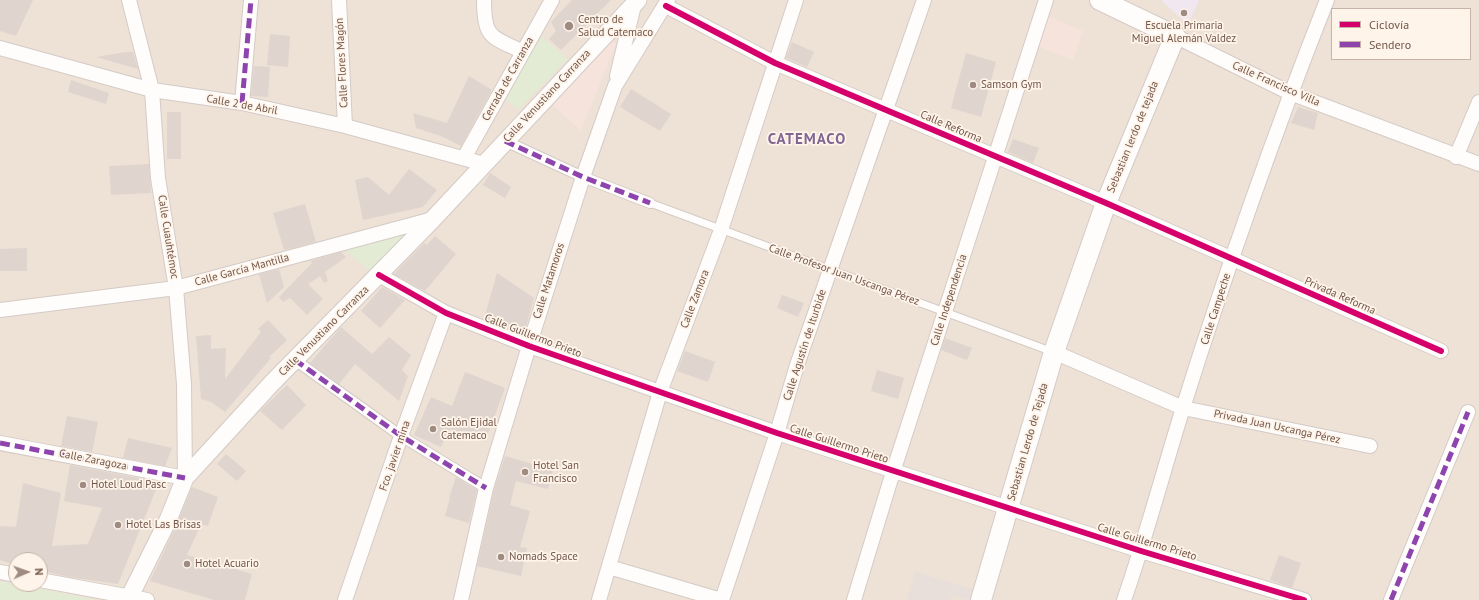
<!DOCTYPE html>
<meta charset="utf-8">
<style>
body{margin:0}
#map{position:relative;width:1479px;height:600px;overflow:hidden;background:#f5efe9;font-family:"PT Sans",sans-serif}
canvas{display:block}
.legend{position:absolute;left:1331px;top:8px;width:140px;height:52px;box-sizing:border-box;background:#fef4e9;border:1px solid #c6b4a9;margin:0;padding:5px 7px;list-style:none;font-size:12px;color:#72554a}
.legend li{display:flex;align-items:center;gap:8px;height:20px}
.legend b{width:20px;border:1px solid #c6b4a9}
.north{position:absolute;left:8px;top:552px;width:40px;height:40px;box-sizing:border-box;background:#fef4e9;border:1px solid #c6b4a9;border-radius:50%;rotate:88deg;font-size:11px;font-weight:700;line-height:16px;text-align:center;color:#72554a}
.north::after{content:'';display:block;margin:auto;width:14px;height:18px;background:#a08b82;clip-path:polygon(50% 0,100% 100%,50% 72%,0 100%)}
</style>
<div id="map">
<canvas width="1479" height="600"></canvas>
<ul class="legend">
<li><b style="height:5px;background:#d6006c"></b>Ciclovía</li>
<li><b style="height:5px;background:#8e44ad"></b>Sendero</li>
</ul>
<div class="north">N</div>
</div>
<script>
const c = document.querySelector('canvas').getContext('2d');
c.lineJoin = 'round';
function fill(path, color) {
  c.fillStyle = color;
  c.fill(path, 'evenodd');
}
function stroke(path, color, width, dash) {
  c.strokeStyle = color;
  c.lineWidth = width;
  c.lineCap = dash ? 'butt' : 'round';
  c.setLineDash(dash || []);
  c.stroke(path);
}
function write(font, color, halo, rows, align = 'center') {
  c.font = font + ' "PT Sans",sans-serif';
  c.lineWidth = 3.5;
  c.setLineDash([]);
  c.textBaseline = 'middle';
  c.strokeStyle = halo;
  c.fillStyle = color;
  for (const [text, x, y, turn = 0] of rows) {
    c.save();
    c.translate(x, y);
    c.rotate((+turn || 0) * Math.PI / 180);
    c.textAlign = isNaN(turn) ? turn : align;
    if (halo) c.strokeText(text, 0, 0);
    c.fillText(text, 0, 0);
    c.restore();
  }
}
fill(new Path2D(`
 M0,0H1479V600H0ZM1332,9H1470V59H1332ZM16,560H40V584H16Z`), '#eee1d6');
fill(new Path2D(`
 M1048,16L1083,31L1073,60L1037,46Z
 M608,37L616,44L581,131L549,102Z`), '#f5e3dc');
fill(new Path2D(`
 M915,572L972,589L969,600L952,595L950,600H907Z`), '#e8dfda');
fill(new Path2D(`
 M1161,0H1199L1188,25Z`), '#f1e7f1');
fill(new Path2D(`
 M542,37L568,59L518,110L502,96Z
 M410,232L373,274L342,248Z
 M0,581L97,600H0Z`), '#e3ebd4');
fill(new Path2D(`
 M0,0H33L16,36L0,31Z
 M572,0H611L561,50L549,39L556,31L551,22Z
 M270,34L290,36L288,67L267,65Z
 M792,42L814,52L807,67L786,58Z
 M126,52H133L138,69L96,57Z
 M966,53L996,62L981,117L951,108Z
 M254,66L270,67L268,97L251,96Z
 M469,76L492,90L461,146L441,136L416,128L413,113L447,123Z
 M71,80L109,93L106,104L68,92Z
 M631,89L671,114L660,131L620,107Z
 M1298,107L1318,113L1314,130L1291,123Z
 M167,112H181V159H167Z
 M1013,139L1039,148L1033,163L1008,152Z
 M149,164L151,193L111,195L109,166Z
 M409,169L437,190L423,207L363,220L355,180L368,177L389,195Z
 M490,173L511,187L505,198L483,185Z
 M305,204L316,242L284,250L273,213Z
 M435,236L456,254L425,291L394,274L424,243L427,245Z
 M27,248V271H0V249Z
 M341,252L346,257L325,272L328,281L324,283L320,276L308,284L323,299L307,315L290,298L283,302L279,297L312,263L310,261Z
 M279,269L284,287L267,303L259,274Z
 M497,273L534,298L524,335L484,319Z
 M382,287L405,300L380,328L361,311Z
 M782,295L804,303L798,317L777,308Z
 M268,320L287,340L269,357L271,358L225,412L211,402L201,399L196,336L211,335V349L226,348L225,379L261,332L258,329Z
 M341,327L372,354L389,337L411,355L402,370L408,376L399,401L355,364L339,384L310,363Z
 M945,338L972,348L967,360L941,350Z
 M685,351L715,362L708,382L677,371Z
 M877,370L904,378L898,399L871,391Z
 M465,372L505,388L485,442L450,429L441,447L414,435L431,397L452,406Z
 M287,385L306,405L282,430L260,411Z
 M67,416L98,422L92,452L61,446Z
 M128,438L172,448L165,466L123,458Z
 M226,454L246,471L237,481L217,464Z
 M505,456L553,470L548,489L516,481L510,505L530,511L520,547L527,548L521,576L477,566L494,490Z
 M70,465L159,482L118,584L68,577L40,570V560H16V565L0,560V526L16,527L23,483L61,493L52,546L88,544L102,508L64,501Z
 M456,477L477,490L469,523L445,516L450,498H449Z
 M192,487L218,497L208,526L201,524L187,555L252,574L245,600H214L150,581L177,524Z
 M1279,555L1301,563L1292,588L1270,580Z`), '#dfd5ce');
const service = new Path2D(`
 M650,203L1053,352`);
const pedestrian = new Path2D(`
 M505,141L583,177L650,203
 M295,360L401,436L486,488`);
const minor = new Path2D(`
 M339,0L345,126
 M484,0C484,39 491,36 523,52
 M666,6L775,63L1106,203L1441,351
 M1175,36L1290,93L1479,164
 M0,48L152,90L242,103L345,126L484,164
 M617,76L634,5
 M242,103L251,0
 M1456,157L1479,102
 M464,158L552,0
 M379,275L446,313L529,346L777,433L1141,551L1304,600
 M0,310L176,288L433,219
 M1054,352L1183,408L1370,446
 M0,443L185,478L184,384L176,288L158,178L152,90L129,0
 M609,567L721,600
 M0,572L16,575
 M40,580L147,600
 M345,600L401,436L446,313
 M461,600L486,488L529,346L583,177L615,86L668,0
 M599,600L660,392L721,230L796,0
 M722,600L777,433L797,365L924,0
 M854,600L893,472L1046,0
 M1124,600C1146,537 1163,472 1183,408C1226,271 1274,134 1327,0
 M1391,600L1468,412`);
const tertiary = new Path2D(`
 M128,600L168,520L185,478L271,384L433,219L638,0`);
const secondary = new Path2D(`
 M981,600L1054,352L1106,203L1175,36L1100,0`);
stroke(service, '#d4cbc6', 9);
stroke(pedestrian, '#d4cbc6', 12);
stroke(minor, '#d4cbc6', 16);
stroke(tertiary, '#d4cbc6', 19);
stroke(secondary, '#d4cbc6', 22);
stroke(service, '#fefdfc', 7);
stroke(pedestrian, '#fefdfc', 10);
stroke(minor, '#fefdfc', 14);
stroke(tertiary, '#fefdfc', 17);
stroke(secondary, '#fefdfc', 20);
stroke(new Path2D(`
 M242,103L251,0
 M505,141L583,177L650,203
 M295,360L401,436L486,488
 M0,443L185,478
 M1391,600L1468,412`), '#8e44ad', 5, [10, 5]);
stroke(new Path2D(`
 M666,6L775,63L1106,203L1441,351
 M379,275L446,313L529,346L777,433L1141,551L1304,600`), '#d6006c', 6);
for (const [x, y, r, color] of [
 [1184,13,4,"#a08b82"],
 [569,26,5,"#a08b82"],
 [973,85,4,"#a08b82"],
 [433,429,4,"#a08b82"],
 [525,472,4,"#a08b82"],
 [83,485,4,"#a08b82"],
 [118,525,4,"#a08b82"],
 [501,557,4,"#a08b82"],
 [187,564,4,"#a08b82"]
]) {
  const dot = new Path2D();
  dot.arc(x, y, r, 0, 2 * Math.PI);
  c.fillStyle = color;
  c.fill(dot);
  stroke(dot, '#fef4e9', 1.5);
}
write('11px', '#72554a', '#fef4e9', [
 ["Centro de",578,20],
 ["Salud Catemaco",578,33],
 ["Escuela Primaria",1184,26,"center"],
 ["Miguel Alemán Valdez",1184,39,"center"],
 ["Samson Gym",981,85],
 ["Salón Ejidal",441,423],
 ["Catemaco",441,436],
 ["Hotel San",533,466],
 ["Francisco",533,479],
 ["Hotel Loud Pasc",91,485],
 ["Hotel Las Brisas",126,525],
 ["Nomads Space",509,557],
 ["Hotel Acuario",195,564]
], 'left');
write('11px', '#72554a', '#fef4e9', [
 ["Calle Flores Magón",342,63,-93],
 ["Cerrada de Carranza",508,79,-61],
 ["Calle Francisco Villa",1276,84,24],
 ["Calle Venustiano Carranza",547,96,-47],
 ["Calle 2 de Abril",242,105,10],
 ["Calle Reforma",951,127,23],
 ["Sebastian lerdo de tejada",1133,137,-68],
 ["Calle Cuauhtémoc",168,237,81],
 ["Calle García Mantilla",242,270,-15],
 ["Calle Profesor Juan Uscanga Pérez",844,275,20],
 ["Calle Matamoros",549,281,-72],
 ["Privada Reforma",1340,296,24],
 ["Calle Zamora",695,299,-69],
 ["Calle Independencia",949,300,-72],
 ["Calle Campeche",1216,309,-72],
 ["Calle Venustiano Carranza",324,331,-45],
 ["Calle Guillermo Prieto",533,336,21],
 ["Calle Agustín de Iturbide",805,345,-72],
 ["Privada Juan Uscanga Pérez",1277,427,12],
 ["Sebastian Lerdo de Tejada",1028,442,-74],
 ["Calle Guillermo Prieto",839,444,18],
 ["Fco. javier mina",395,456,-71],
 ["Calle Zaragoza",93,460,11],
 ["Calle Guillermo Prieto",1147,542,17]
]);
c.letterSpacing = '1px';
write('bold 15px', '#826695', '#fef4e9', [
 ["CATEMACO",807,140]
]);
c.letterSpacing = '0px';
</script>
